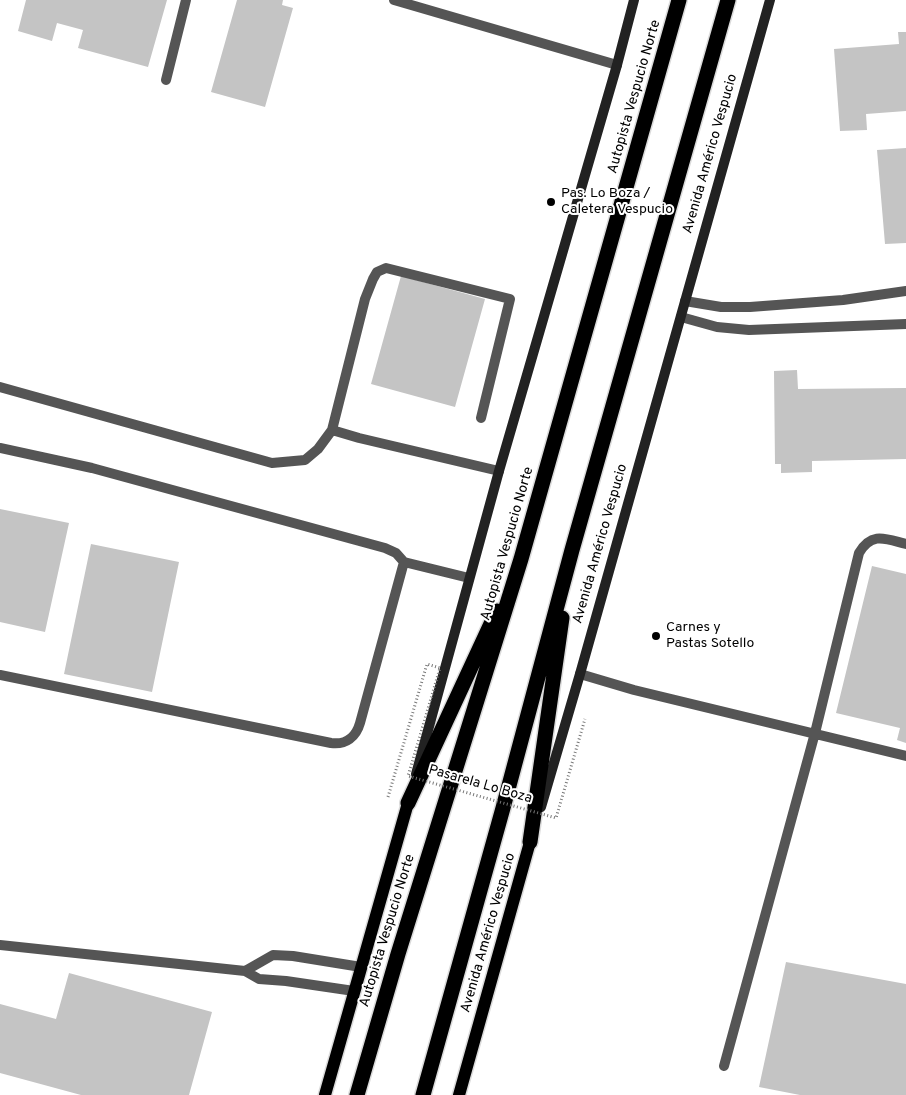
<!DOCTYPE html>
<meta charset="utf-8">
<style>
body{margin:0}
canvas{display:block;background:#fff}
</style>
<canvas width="906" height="1095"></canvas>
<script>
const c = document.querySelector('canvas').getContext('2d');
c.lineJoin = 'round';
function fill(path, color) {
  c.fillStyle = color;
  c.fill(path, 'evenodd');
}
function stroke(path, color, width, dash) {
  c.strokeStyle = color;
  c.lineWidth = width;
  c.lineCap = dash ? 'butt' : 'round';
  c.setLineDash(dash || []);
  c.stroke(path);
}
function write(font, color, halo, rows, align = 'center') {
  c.font = font + ' Overpass,sans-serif';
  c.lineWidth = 4;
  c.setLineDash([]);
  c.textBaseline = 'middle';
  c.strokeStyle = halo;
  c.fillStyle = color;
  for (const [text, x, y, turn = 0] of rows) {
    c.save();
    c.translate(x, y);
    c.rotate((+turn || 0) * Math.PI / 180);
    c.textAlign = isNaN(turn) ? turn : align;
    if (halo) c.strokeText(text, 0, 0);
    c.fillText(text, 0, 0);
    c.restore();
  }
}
fill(new Path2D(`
 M26,0H167L148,67L78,48L83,30L57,23L52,41L18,31Z
 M237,0H283L282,5L293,8L265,107L211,92Z
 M898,32H906V111L866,114L867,130L840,131L834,49L899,44Z
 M906,148V243L885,244L877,150Z
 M401,276L485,299L455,407L371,384Z
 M797,370L798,389L906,388V459L812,461V472L781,473V464H775L774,371Z
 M0,509L69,523L45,632L0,622Z
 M91,544L179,562L152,692L64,674Z
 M872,566L906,574V743L897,740L900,728L836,713Z
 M786,962L906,984V1095H800L759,1087Z
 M69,973L212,1012L189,1095H81L0,1073V1004L56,1019Z`), '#c4c4c4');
const primary = new Path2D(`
 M325,1095L408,803
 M459,1095L530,842`);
const motorway = new Path2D(`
 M408,803L497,611
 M530,842L562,618
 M357,1095L398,954L521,559L679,0
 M423,1095L503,808L572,550L728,0`);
stroke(primary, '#dbdbdb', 15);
stroke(motorway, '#dbdbdb', 18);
stroke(new Path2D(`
 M394,0L617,65
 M166,80L186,0
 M685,301L721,307H750L843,300L906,291
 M681,317L717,327L749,330L906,324
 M0,387L272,463L305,460L318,449L332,430L365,299L373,279L377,272L386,268L510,299L481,418
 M332,430L359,438L499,471
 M0,448L92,468L385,548L396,553L404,562
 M580,674L634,690L906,756
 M0,675L331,743C346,745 356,737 360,723L404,562L469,578
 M0,945L245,971L259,979L286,981L354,991
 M245,971L273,955L293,956L361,967
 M724,1066L815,733L859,553C872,531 886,539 906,544`), '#555', 10);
stroke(new Path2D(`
 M416,774L499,471L617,65L634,0
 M541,807L580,674L770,0`), '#222', 10);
stroke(primary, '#000', 12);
stroke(motorway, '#000', 15);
stroke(new Path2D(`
 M388,797L427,664L440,668L408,776L556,818L585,719`), '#777', 3, [1, 2.5]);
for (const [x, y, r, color] of [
 [551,202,5,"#000"],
 [656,636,5,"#000"]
]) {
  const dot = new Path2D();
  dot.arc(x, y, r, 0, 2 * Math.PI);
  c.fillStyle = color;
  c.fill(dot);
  stroke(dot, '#fff', 2);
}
write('14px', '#000', '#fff', [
 ["Autopista Vespucio Norte",635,97,-74],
 ["Avenida Américo Vespucio",711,154,-74],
 ["Autopista Vespucio Norte",508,544,-74],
 ["Avenida Américo Vespucio",601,544,-74],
 ["Pasarela Lo Boza",480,785,16],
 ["Autopista Vespucio Norte",388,931,-73],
 ["Avenida Américo Vespucio",489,933,-74]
]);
write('14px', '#000', '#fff', [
 ["Pas. Lo Boza /",561,194],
 ["Caletera Vespucio",561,210],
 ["Carnes y",666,628],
 ["Pastas Sotello",666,644]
], 'left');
</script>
